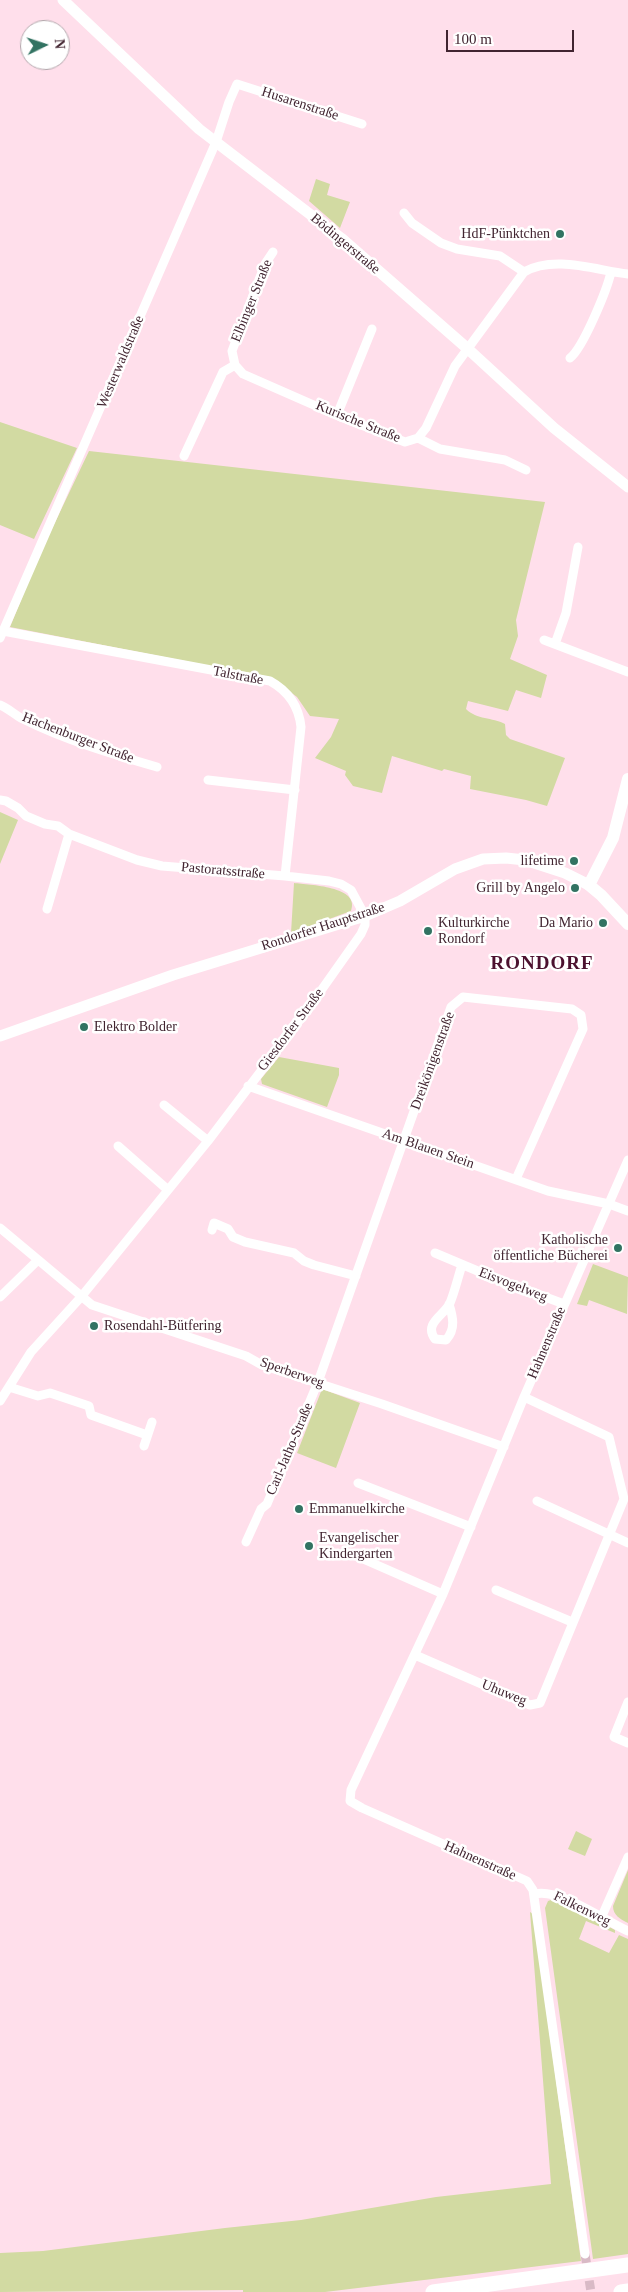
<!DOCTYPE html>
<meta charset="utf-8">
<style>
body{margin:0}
#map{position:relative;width:628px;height:2292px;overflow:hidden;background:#ffdfeb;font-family:"Times New Roman",serif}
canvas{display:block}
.north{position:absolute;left:20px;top:20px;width:50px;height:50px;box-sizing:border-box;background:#fff;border:1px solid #b3a7ac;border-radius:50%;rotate:86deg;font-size:14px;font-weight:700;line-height:20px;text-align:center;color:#412430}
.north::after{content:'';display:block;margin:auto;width:18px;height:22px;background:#327362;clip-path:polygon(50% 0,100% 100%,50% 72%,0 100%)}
.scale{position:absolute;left:446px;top:30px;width:128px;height:22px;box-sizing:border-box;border:2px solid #412430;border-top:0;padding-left:6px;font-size:15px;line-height:18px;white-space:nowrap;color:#412430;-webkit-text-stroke:4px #fff;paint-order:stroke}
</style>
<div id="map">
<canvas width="628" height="2292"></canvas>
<div class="north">N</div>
<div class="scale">100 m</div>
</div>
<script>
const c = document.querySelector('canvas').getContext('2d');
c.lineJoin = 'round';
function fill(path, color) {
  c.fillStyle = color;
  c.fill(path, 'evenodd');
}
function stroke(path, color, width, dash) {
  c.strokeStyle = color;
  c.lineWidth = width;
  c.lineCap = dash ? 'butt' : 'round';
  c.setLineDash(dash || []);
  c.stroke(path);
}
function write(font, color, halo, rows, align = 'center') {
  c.font = font + ' "Times New Roman",serif';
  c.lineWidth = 5;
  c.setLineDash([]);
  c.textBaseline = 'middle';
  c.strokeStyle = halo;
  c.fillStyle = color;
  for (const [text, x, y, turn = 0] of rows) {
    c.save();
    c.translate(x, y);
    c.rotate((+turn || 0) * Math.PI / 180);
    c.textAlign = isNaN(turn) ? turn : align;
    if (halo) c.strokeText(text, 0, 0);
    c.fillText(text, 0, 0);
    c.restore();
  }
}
fill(new Path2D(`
 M316,179L330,184L327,195L350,202L340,228L309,201Z
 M0,422L77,448L34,539L0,525Z
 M89,451L545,502L516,620L518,636L510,659L547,675L541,698L516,690L508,711L468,701L466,709C477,720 492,717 505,724L506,735L510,739L565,758L547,806L526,800L470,789L471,776L444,769L442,771L392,756L382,793L353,786L345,775L346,771L315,758L331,737L339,719L310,716L297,697L272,678L10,627L39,556Z
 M0,812L18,820L0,864Z
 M294,883C309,885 361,886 351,911L291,933Z
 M279,1057L339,1068V1075L327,1107L262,1084L261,1079Z
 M593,1264L628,1277L627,1314L589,1300L587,1306L577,1304Z
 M322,1389L360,1403L336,1468L297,1453Z
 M576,1831L592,1839L585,1856L568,1849Z
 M628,1870V1923C620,1919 613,1915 613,1906Z
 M551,1900L580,1911L615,1930V1933L586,1921L579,1939L609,1953L619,1935L628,1939V2254L593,2259L545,1908L548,1901Z
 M530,1912L533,1914L581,2261L325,2292H243V2290L0,2292V2253L43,2251L225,2228L301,2220L436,2197L551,2184Z`), '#d2daa2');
stroke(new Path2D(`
 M585,2254L591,2292`), '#d9bac6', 9, [9, 4.5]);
stroke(new Path2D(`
 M404,213L412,223L441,243L457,249L500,256L524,272
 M570,358C583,348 607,290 611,272
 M235,365L243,374L341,417L405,442L418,438L426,428L455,366L524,272C554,255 595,270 628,274
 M235,365L232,351L265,264L273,252
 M337,415L372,329
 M418,438L440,449L505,460L526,470
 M184,456L223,372L235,365
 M3,631L270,681C288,691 299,707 301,727L285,876
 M0,638L216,142L229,102L237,84L362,124
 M544,640L628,672
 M555,644L566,613L578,547
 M0,705C8,708 15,715 23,719C65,740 112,754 157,767
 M208,780L295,790
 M0,800L6,801L18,808L26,816L45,824L58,826L69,834L137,860L162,866L285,876L329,881L341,884L351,890L365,916V925L361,934L308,1009L208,1141L81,1297L31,1352L0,1401
 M47,909L69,834
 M248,1086L548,1191L609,1204L628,1211
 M164,1105L208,1141
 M118,1146L168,1190
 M0,1228L92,1305L246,1356L262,1365L382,1404L504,1447
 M212,1230L214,1223L228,1229L233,1237L245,1242L294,1253L304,1261L314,1265L356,1276
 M435,1253L499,1280L506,1285L524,1289L564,1304
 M0,1297L38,1260
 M449,1304C453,1317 456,1329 446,1340L435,1339C423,1323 445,1315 450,1303C455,1291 458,1277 462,1265
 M9,1387L38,1396L50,1393L89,1406L91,1415L147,1435
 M144,1446L152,1422
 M358,1483L471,1527
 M537,1501L628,1543
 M246,1542L261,1509L267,1504L318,1382L451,1007L463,997L572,1009L581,1015L583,1029L516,1179
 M354,1555L443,1594
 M496,1590L572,1622
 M415,1655L530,1705L540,1703L624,1499L609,1437L524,1397
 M628,1702L614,1737L628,1743
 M535,1894C560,1888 605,1921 628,1931
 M602,1916L628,1857
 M585,2254L533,1890L527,1881L362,1808L350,1801L351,1790L443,1594L524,1397L628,1160`), '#fff', 9);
stroke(new Path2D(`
 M63,0L199,129L341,238L468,349L554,428L628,487
 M0,1036L173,975L365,916L400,901L455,869L483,859L506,858L525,860L565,873L589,885`), '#fff', 11);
stroke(new Path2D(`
 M628,779L613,838L589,885L601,895L628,924`), '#fff', 12);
stroke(new Path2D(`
 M433,2292L628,2265
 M621,2292L628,2291`), '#fff', 15);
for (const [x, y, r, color] of [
 [560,234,5,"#327362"],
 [574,861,5,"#327362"],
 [575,888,5,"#327362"],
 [603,923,5,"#327362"],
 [428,931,5,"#327362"],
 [84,1027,5,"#327362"],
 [618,1248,5,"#327362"],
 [94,1326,5,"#327362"],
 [299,1509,5,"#327362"],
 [309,1546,5,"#327362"]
]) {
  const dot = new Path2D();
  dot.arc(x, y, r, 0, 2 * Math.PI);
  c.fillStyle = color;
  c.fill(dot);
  stroke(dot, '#fff', 2);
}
write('14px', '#412430', '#fff', [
 ["Husarenstraße",300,104,18],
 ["Bödingerstraße",345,244,40],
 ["Elbinger Straße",252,301,-68],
 ["Westerwaldstraße",121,362,-67],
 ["Kurische Straße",358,422,22],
 ["Talstraße",238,676,11],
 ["Hachenburger Straße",78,738,21],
 ["Pastoratsstraße",223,871,5],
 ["Rondorfer Hauptstraße",323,927,-18],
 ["Giesdorfer Straße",291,1030,-53],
 ["Dreikönigenstraße",433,1061,-70],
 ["Am Blauen Stein",428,1149,19],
 ["Eisvogelweg",513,1285,21],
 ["Hahnenstraße",547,1343,-67],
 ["Sperberweg",292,1373,19],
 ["Carl-Jatho-Straße",290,1449,-67],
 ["Uhuweg",504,1693,22],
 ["Hahnenstraße",480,1861,24],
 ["Falkenweg",582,1909,26]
]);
write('14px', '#412430', '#fff', [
 ["HdF-Pünktchen",550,234],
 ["lifetime",564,861],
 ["Grill by Angelo",565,888],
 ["Kulturkirche",438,923,"left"],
 ["Rondorf",438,939,"left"],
 ["Da Mario",593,923],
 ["Elektro Bolder",94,1027,"left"],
 ["Katholische",608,1240],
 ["öffentliche Bücherei",608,1256],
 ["Rosendahl-Bütfering",104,1326,"left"],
 ["Emmanuelkirche",309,1509,"left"],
 ["Evangelischer",319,1538,"left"],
 ["Kindergarten",319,1554,"left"]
], 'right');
c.letterSpacing = '1px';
write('bold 19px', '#4c112f', '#fff', [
 ["RONDORF",542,964]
]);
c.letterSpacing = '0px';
</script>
